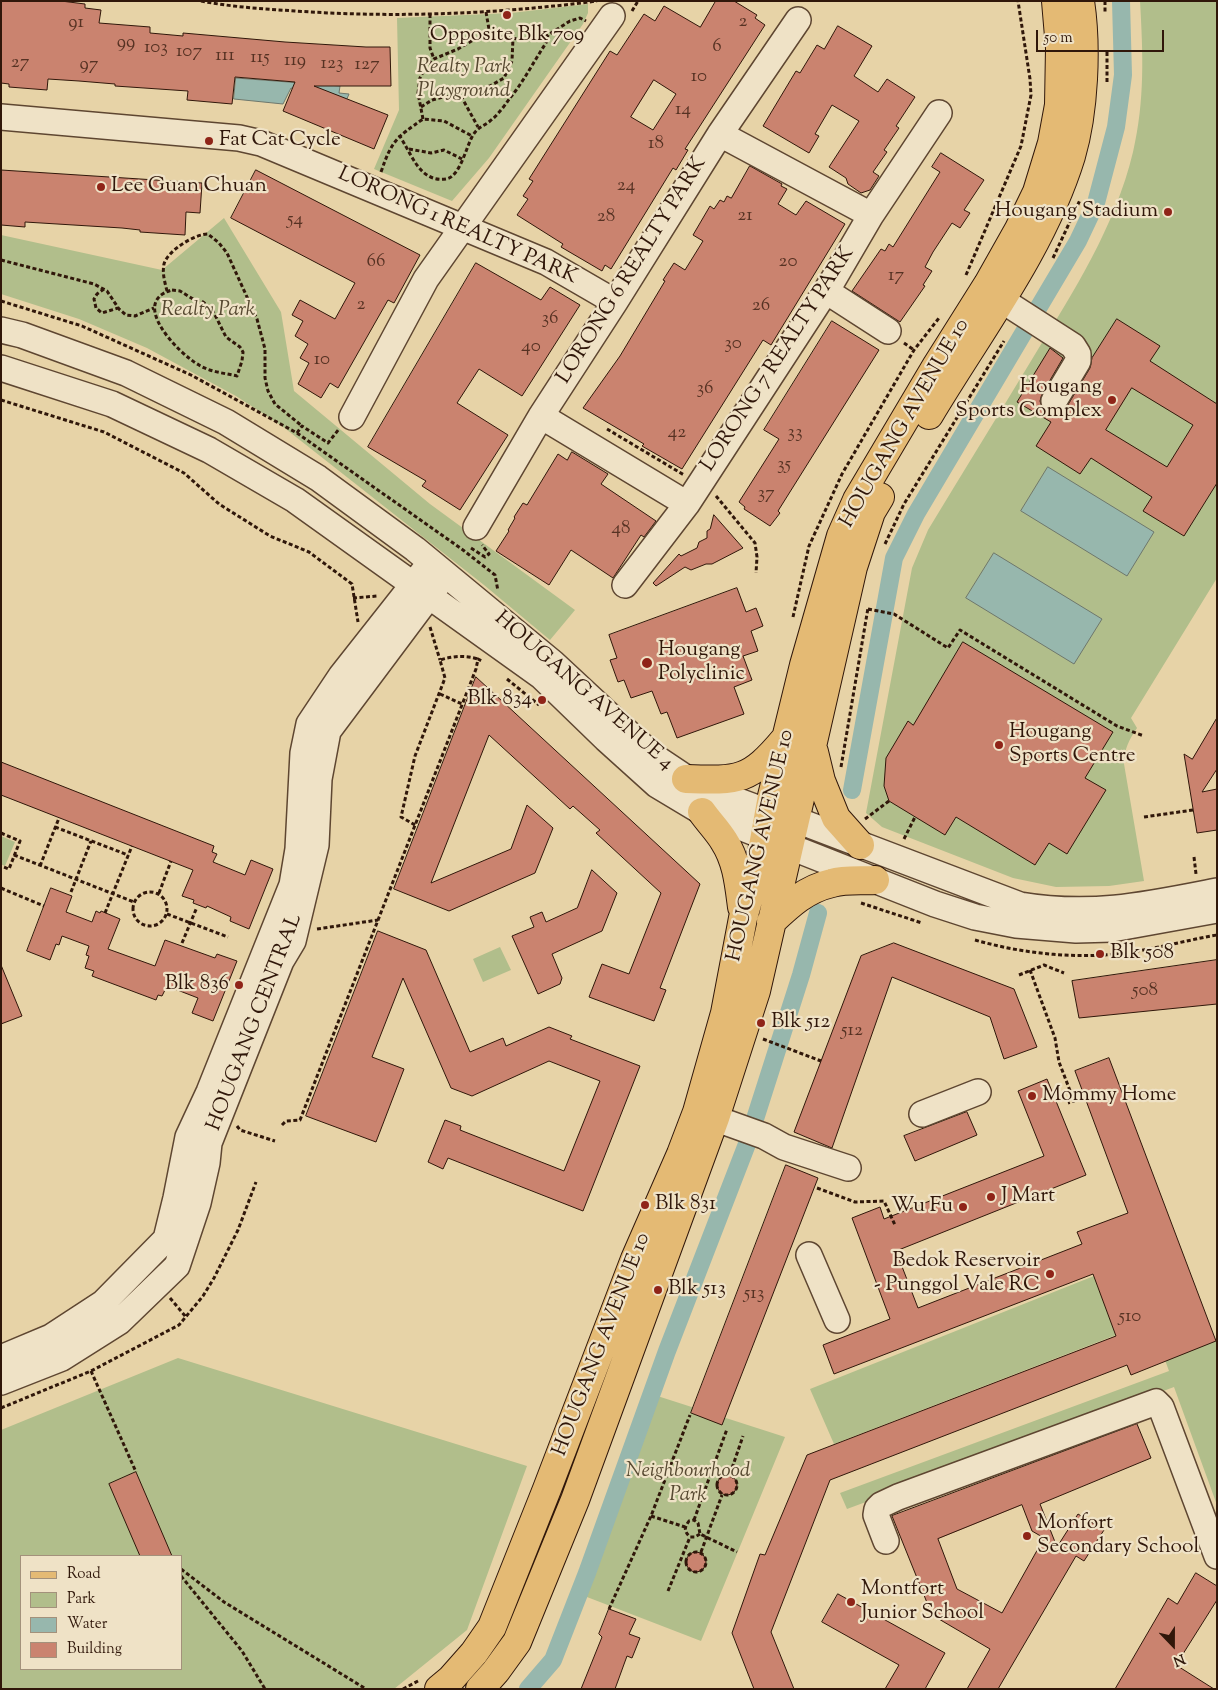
<!DOCTYPE html>
<style>
body{margin:0}
#map{position:relative;width:1218px;height:1690px;overflow:hidden;background:#e7d3a7;font-family:"Sorts Mill Goudy",serif}
canvas{display:block}
.frame{position:absolute;inset:0;border:2px solid #30170a;pointer-events:none}
.legend{position:absolute;left:20px;top:1555px;width:162px;height:115px;box-sizing:border-box;background:#efe2c6;border:1px solid #a3917b;margin:0;padding:6px 9px;list-style:none;font-size:15px;color:#30170a}
.legend li{display:flex;align-items:center;gap:10px;height:25px}
.legend b{width:25px;border:1px solid #a3917b}
.north{position:absolute;left:1148px;top:1620px;width:50px;height:50px;-webkit-text-stroke:4px #efe2c6;paint-order:stroke;rotate:158deg;font-size:14px;font-weight:700;line-height:20px;text-align:center;color:#30170a}
.north::after{content:'';display:block;margin:auto;width:18px;height:22px;background:#30170a;clip-path:polygon(50% 0,100% 100%,50% 72%,0 100%)}
.scale{position:absolute;left:1036px;top:30px;width:128px;height:22px;box-sizing:border-box;border:2px solid #30170a;border-top:0;padding-left:6px;font-size:15px;line-height:18px;white-space:nowrap;color:#30170a;-webkit-text-stroke:4px #efe2c6;paint-order:stroke}
</style>
<div id="map">
<canvas width="1218" height="1690"></canvas>
<div class="frame"></div>
<ul class="legend">
<li><b style="height:6px;background:#e4ba74"></b>Road</li>
<li><b style="height:14px;background:#b1be8b"></b>Park</li>
<li><b style="height:14px;background:#97b7ad"></b>Water</li>
<li><b style="height:14px;background:#ca836f"></b>Building</li>
</ul>
<div class="north">N</div>
<div class="scale">50 m</div>
</div>
<script>
const c = document.querySelector('canvas').getContext('2d');
c.lineJoin = 'round';
function fill(path, color) {
  c.fillStyle = color;
  c.fill(path, 'evenodd');
}
function stroke(path, color, width, dash) {
  c.strokeStyle = color;
  c.lineWidth = width;
  c.lineCap = dash ? 'butt' : 'round';
  c.setLineDash(dash || []);
  c.stroke(path);
}
function write(font, color, halo, rows, align = 'center') {
  c.font = font + ' "Sorts Mill Goudy",serif';
  c.lineWidth = 4.5;
  c.setLineDash([]);
  c.textBaseline = 'middle';
  c.strokeStyle = halo;
  c.fillStyle = color;
  for (const [text, x, y, turn = 0] of rows) {
    c.save();
    c.translate(x, y);
    c.rotate((+turn || 0) * Math.PI / 180);
    c.textAlign = isNaN(turn) ? turn : align;
    if (halo) c.strokeText(text, 0, 0);
    c.fillText(text, 0, 0);
    c.restore();
  }
}
fill(new Path2D(`
 M1140,1H1217V578L1131,718L1137,728C1129,740 1124,749 1124,764L1144,881L1109,886L1056,887L1013,878L882,827L866,813L912,568L928,530C963,472 999,414 1034,356C1074,291 1115,227 1133,152C1145,100 1143,54 1140,1Z
 M588,4V13L583,24L489,158L452,201L374,169L399,110L397,18L511,13Z
 M224,218L281,312L294,391L430,504L575,610L550,640L484,585L282,426L236,396L147,348L79,319L1,294V235L162,270Z
 M1,836L15,842L5,866L1,864Z
 M500,947L511,970L483,982L473,959Z
 M1094,1276L1116,1335L834,1444L810,1389Z
 M1217,1338V1505L1174,1387L847,1509L840,1493L1169,1371L1165,1360Z
 M178,1358L527,1466L467,1630L394,1689H1V1430ZM21,1556H181V1669H21Z
 M645,1392L785,1437L701,1641L574,1592Z`), '#b1be8b');
const water = new Path2D(`
 M236,78L340,86L339,93L349,94L344,106L319,99L291,88L283,104L234,99Z
 M1048,467L1154,532L1127,576L1021,511Z
 M994,553L1102,619L1074,664L966,598Z`);
fill(water, '#97b7ad');
stroke(water, '#6e776c', 1);
stroke(new Path2D(`
 M852,790L894,558L916,514L1078,241L1096,203L1116,127L1123,75L1121,1
 M528,1689L553,1660L587,1573L667,1351L747,1144L801,975L818,913`), '#97b7ad', 18);
const building = new Path2D(`
 M1,1H61L85,4V8L101,10L99,23L150,27V33L183,36V33L285,42L366,47H390L391,86H314L388,115L374,149L283,111L295,82L235,77L232,104L187,100L188,91L115,86V84L79,81L48,79L47,90L9,87V84L1,83Z
 M716,1H734L757,15L755,18L765,25L698,129L685,149L688,150L676,170L673,168L611,269L605,265L602,271L561,247L563,244L517,215L528,199L523,196L533,181L529,179L610,51L617,55L644,14L655,21L664,6L700,27ZM654,80L676,94L653,130L631,117Z
 M838,26L872,46L854,76L878,92L887,79L915,97L896,126L899,128L884,150L887,152L873,172L879,176L870,190L861,193L848,184L846,178L829,167L859,121L832,105L815,134L819,136L809,153L763,126L796,71L800,73L817,45L824,49Z
 M941,153L984,180L964,210L970,213L960,228L952,223L933,252L925,267L932,271L923,285L925,286L900,322L852,291L881,249L885,251L889,244L893,247L940,172L932,167Z
 M750,166L782,184L781,186L787,189L778,204L796,215L806,201L845,224L771,345L763,340L682,469L642,446L644,444L583,408L620,356L665,281L663,280L674,263L685,270L703,241L693,235L710,206L714,209L720,200L724,202L727,196L731,198Z
 M1,170L202,183L200,213L186,212L185,235L140,232V230L122,228L25,222V227L1,225Z
 M256,170L420,255L394,303L388,300L338,388L330,383L321,398L298,384L309,363L300,358L308,344L295,336L303,321L292,315L300,300L335,319L355,283L231,218Z
 M476,263L541,300L550,287L580,305L522,396L479,369L457,403L508,435L460,510L422,486L426,481L368,447Z
 M1117,319L1160,346L1150,361L1217,404V483L1184,536L1143,511L1152,497L1091,458L1080,474L1036,446L1051,422L1017,402L1050,348L1063,358L1042,394L1040,401L1042,408L1047,414L1054,415L1061,413L1066,408L1090,368L1092,358ZM1132,388L1193,425L1167,467L1106,430Z
 M832,321L879,350L778,511L780,513L770,526L744,509L745,507L739,502L779,439L764,430Z
 M572,452L608,474L601,484L656,521L644,537L641,535L613,578L571,550L549,585L496,551L509,531L508,530L515,518L514,517L523,503L527,505L558,454L567,460Z
 M714,515L743,548L712,564H706L691,570L685,567L656,586L653,583L679,554L681,556L697,548L699,542L707,538V531L710,529Z
 M737,588L746,612L756,608L763,626L751,631L758,651L743,656L752,680L734,687L744,714L677,738L667,712L661,714L652,691L631,698L624,680L618,682L610,660L617,658L609,635Z
 M963,642L1113,732L1085,778L1106,790L1067,854L1049,843L1035,865L956,817L945,835L889,801L884,786L886,758L908,721L913,725Z
 M476,677L700,884L660,988L666,990L654,1021L589,997L602,964L629,974L661,893L596,833L600,830L573,806L570,809L489,735L431,883L511,849L527,805L553,828L535,873L449,911L394,889Z
 M1217,718V769L1202,792L1217,789V830L1197,833L1184,754L1192,759Z
 M1,762L214,846L212,852L217,854L213,862L245,875L251,860L273,869L249,929L230,921L231,917L207,906L206,908L193,903L194,900L182,896L193,870L1,795Z
 M592,870L617,893L602,931L552,954L562,978L560,984L538,994L512,936L534,927L530,917L542,912L546,922L577,908Z
 M51,888L72,896L66,912L92,922L96,911L100,913L101,911L120,919L108,949L155,966L165,940L215,958L217,954L237,961L213,1021L192,1013L198,998L167,986L162,996L158,995L156,1000L92,976L94,971L85,968L89,956L86,955L89,946L62,936L59,945L56,944L50,960L27,951Z
 M378,931L426,950L470,1052L503,1038L506,1046L549,1027L572,1036L570,1039L640,1066L583,1211L448,1158L443,1169L428,1162L445,1120L461,1126L460,1130L564,1171L600,1081L549,1061L472,1096L451,1088L403,978L372,1057L404,1069L376,1142L306,1116Z
 M894,943L1014,989L1037,1047L1004,1059L990,1017L892,977L832,1148L794,1132L861,956Z
 M1217,960V1004L1079,1018L1072,981Z
 M1,965L22,1016L1,1024Z
 M1109,1058L1216,1341L1131,1375L1127,1365L830,1480L771,1632L794,1689H754L732,1633L760,1554L765,1555L807,1455L1116,1336L1093,1274L834,1374L823,1345L890,1319L852,1218L880,1207L884,1219L1044,1156L1018,1091L1047,1079L1086,1175L896,1251L918,1308L1082,1244L1077,1232L1128,1213L1075,1071Z
 M967,1112L977,1135L915,1161L904,1136Z
 M786,1165L818,1178L722,1425L691,1413Z
 M1137,1424L1151,1458L1040,1504L1057,1547L1078,1514L1104,1530L1084,1561L1076,1556L998,1689H967L990,1649L932,1615L892,1516ZM1022,1505L1032,1531L1044,1538L1002,1613L957,1589L938,1539Z
 M136,1472L172,1556H140L109,1484Z
 M717 1485a10 10 0 1 1 20 0a10 10 0 1 1-20 0Z
 M686 1562a10 10 0 1 1 20 0a10 10 0 1 1-20 0Z
 M1196,1573L1217,1586V1600L1176,1665L1214,1689H1115L1168,1598L1177,1604Z
 M838,1594L945,1653L925,1689H885L899,1665L822,1622Z
 M609,1609L636,1619L629,1634L640,1638L632,1658L627,1656L615,1689H581L602,1637L599,1634Z`);
fill(building, '#ca836f');
stroke(building, '#30170a', 1);
const minor = new Path2D(`
 M1,117L239,138L261,143L546,262L615,302
 M720,134L871,215
 M826,291L888,331
 M1000,299L1073,346L1078,354V361L1054,401
 M1,330L22,335L126,373L226,422L318,478L415,549L553,663L653,756L698,786L768,812L807,824L1020,905C1092,917 1146,905 1217,891
 M1,368L112,404L209,450L295,500L541,676L606,739L657,785L702,812L935,904L975,917L1016,925L1076,930L1112,929L1217,910
 M541,416L687,504
 M352,417L426,279L612,16
 M476,527L541,416L615,302L720,134L798,20
 M625,585L687,504L833,280L871,215L939,113
 M697,1112L764,1136L784,1147L848,1168
 M922,1114L978,1092
 M809,1255L837,1320
 M1,1358L51,1337L103,1303L166,1239L176,1198L188,1137L209,1092L292,885L298,849L303,753L309,724L341,676L423,572
 M1,1382L62,1358L119,1322L177,1266L198,1203L207,1163L209,1143L281,961L293,941L316,845L319,779L328,731L438,584
 M886,1541L876,1515L877,1509L881,1505L898,1497L1156,1402L1161,1407L1217,1556`);
const major = new Path2D(`
 M929,415C979,331 1042,250 1071,156C1084,112 1087,47 1080,1
 M814,752L821,781L836,818L860,845
 M686,779C739,781 750,781 785,739
 M702,812C709,822 718,831 724,841C737,861 739,884 742,907
 M771,922C790,904 806,889 832,883C845,879 861,881 875,880
 M439,1689L451,1679L474,1653L492,1627L547,1489L635,1259L681,1154L697,1112L725,1013L743,918L762,852L772,796L804,665L841,536L857,500L937,365L988,284L1019,229L1037,192L1052,143L1059,105L1060,48L1056,1
 M480,1689L496,1671L517,1642L575,1500L715,1118L756,991L853,567L871,512L880,497`);
stroke(minor, '#5e4631', 28);
stroke(major, '#30170a', 30);
stroke(new Path2D(`
 M201,1C232,7 264,9 295,11C396,18 497,14 597,1
 M1105,1V12
 M632,11L638,1
 M486,12L490,35
 M430,14V48L434,59
 M1107,82V51
 M461,96L478,127
 M421,107L432,100L443,97L461,96L490,86L504,78L512,61L513,38
 M423,119L418,93L420,78L426,66L434,59L458,49L473,40L490,35L525,40L548,35L570,21L580,18L586,21
 M399,135C411,152 419,183 446,179C460,177 466,147 473,135C478,127 484,126 490,121C498,115 505,105 510,98C524,81 534,61 546,43L548,35
 M409,149L431,153L444,150L462,159
 M381,172C392,140 396,138 423,119L444,121L472,136
 M1053,258L1080,200
 M1,260L94,284L107,291L119,309L126,315L135,316L154,308
 M966,275L1021,146L1031,95L1030,79L1018,1
 M104,289L97,294L94,299L96,308L102,313L118,308
 M172,290L180,291L193,299L203,302L212,309L226,337L240,347L243,352L242,361L237,376C224,373 210,372 199,365C179,354 128,302 172,290Z
 M167,291C165,283 162,273 164,264C168,250 195,234 208,234L219,243L227,253L257,319L265,349V378L268,391L275,404L302,426
 M1,301L82,326L191,375L297,433L463,550L495,575L498,591
 M904,343L914,350
 M1,400L104,432L184,473L219,504L270,536L309,552L352,584L358,622
 M607,429L684,475
 M297,433L302,426L328,443L339,429
 M716,496L755,543L757,557L756,573
 M885,544L904,504L1004,341
 M471,548L485,557L489,554L482,545
 M353,598L377,596
 M868,609L894,614L948,648L960,630L1117,726L1144,736
 M793,617L809,546L842,474L914,350L939,318
 M430,627L440,660
 M507,679L539,705
 M440,694L462,704
 M841,767L868,608
 M1144,817L1193,810
 M865,819L889,801
 M415,825L401,817L415,756L445,678L440,660C453,656 465,655 478,659
 M55,827L128,855
 M1,833L20,841L9,869L1,866
 M904,839L915,817
 M14,855L134,902
 M1194,857L1196,874
 M40,866L59,818
 M1,888L44,906
 M133 909a17 17 0 1 1 34 0a17 17 0 1 1-34 0Z
 M71,892L91,841
 M159,893L171,861
 M861,903L922,923
 M105,913L132,846
 M167,914L228,937
 M317,929L378,920
 M975,940C1024,954 1080,960 1131,952C1159,948 1188,940 1217,935
 M182,943L197,907
 M1030,970L1055,1038L1059,1062L1074,1101L1068,1103
 M1019,975L1044,965L1064,973
 M763,1039L821,1061
 M282,1125L286,1121L300,1120L476,669L478,659L482,661
 M237,1126L240,1130L275,1141
 M817,1188L855,1202L884,1201L895,1225
 M170,1298L186,1317
 M91,1371L136,1472
 M1,1408L91,1371L179,1325L203,1296L214,1278L238,1230L256,1182
 M730,1474L743,1436
 M717 1485a10 10 0 1 1 20 0a10 10 0 1 1-20 0Z
 M651,1516L685,1527
 M694,1520L727,1429
 M700,1534L695,1537H690C684,1531 684,1528 689,1521L694,1520L698,1523L700,1534L737,1552
 M686 1562a10 10 0 1 1 20 0a10 10 0 1 1-20 0Z
 M701,1552L722,1495
 M181,1569L224,1602L366,1689
 M181,1576L242,1651L265,1689
 M668,1591L690,1537
 M609,1609L651,1516L690,1415
 M403,1689L420,1680`), '#30170a', 3, [4, 2.5]);
stroke(minor, '#efe2c6', 25);
stroke(major, '#e4ba74', 28);
for (const [x, y, r, color] of [
 [507,15,5,"#8f2418"],
 [209,141,5,"#8f2418"],
 [101,187,5,"#8f2418"],
 [1168,212,5,"#8f2418"],
 [1112,400,5,"#8f2418"],
 [647,663,6,"#8f2418"],
 [542,700,5,"#8f2418"],
 [999,745,5,"#8f2418"],
 [1100,954,5,"#8f2418"],
 [239,985,5,"#8f2418"],
 [761,1023,5,"#8f2418"],
 [1032,1096,5,"#8f2418"],
 [991,1197,5,"#8f2418"],
 [645,1205,5,"#8f2418"],
 [963,1207,5,"#8f2418"],
 [1050,1274,5,"#8f2418"],
 [658,1290,5,"#8f2418"],
 [1027,1536,5,"#8f2418"],
 [851,1602,5,"#8f2418"]
]) {
  const dot = new Path2D();
  dot.arc(x, y, r, 0, 2 * Math.PI);
  c.fillStyle = color;
  c.fill(dot);
  stroke(dot, '#efe2c6', 2);
}
write('19px', '#563223', null, [
 ["2",743,23],
 ["91",76,24],
 ["99",126,44],
 ["6",717,48],
 ["103",156,49],
 ["107",189,53],
 ["111",225,57],
 ["115",260,59],
 ["119",295,62],
 ["27",20,64],
 ["123",332,65],
 ["97",89,66],
 ["127",367,66],
 ["10",699,78],
 ["14",683,111],
 ["18",656,145],
 ["24",626,187],
 ["21",745,217],
 ["28",606,218],
 ["54",295,221],
 ["66",376,263],
 ["20",788,263],
 ["17",896,277],
 ["2",361,306],
 ["26",761,307],
 ["36",550,320],
 ["30",733,345],
 ["40",531,348],
 ["10",322,361],
 ["36",705,390],
 ["42",677,434],
 ["33",795,434],
 ["35",784,466],
 ["37",766,495],
 ["48",621,530],
 ["508",1145,992],
 ["512",852,1032],
 ["513",754,1295],
 ["510",1130,1318]
]);
write('21px', '#30170a', '#efe2c6', [
 ["Opposite Blk 709",507,36,"center"],
 ["Fat Cat Cycle",219,141],
 ["Lee Guan Chuan",111,187],
 ["Hougang Stadium",1158,212,"right"],
 ["Hougang",1102,388,"right"],
 ["Sports Complex",1102,412,"right"],
 ["Hougang",658,651],
 ["Polyclinic",658,675],
 ["Blk 834",532,700,"right"],
 ["Hougang",1009,733],
 ["Sports Centre",1009,757],
 ["Blk 508",1110,954],
 ["Blk 836",229,985,"right"],
 ["Blk 512",771,1023],
 ["Mommy Home",1042,1096],
 ["J Mart",1001,1197],
 ["Blk 831",655,1205],
 ["Wu Fu",953,1207,"right"],
 ["Bedok Reservoir",1040,1262,"right"],
 ["- Punggol Vale RC",1040,1286,"right"],
 ["Blk 513",668,1290],
 ["Monfort",1037,1524],
 ["Secondary School",1037,1548],
 ["Montfort",861,1590],
 ["Junior School",861,1614]
], 'left');
write('italic 21px', '#574931', '#efe2c6', [
 ["Realty Park",464,68],
 ["Playground",464,92],
 ["Realty Park",208,311],
 ["Neighbourhood",688,1472],
 ["Park",688,1496]
]);
write('21px', '#30170a', '#efe2c6', [
 ["LORONG 1 REALTY PARK",457,227,24],
 ["LORONG 6 REALTY PARK",633,271,-58],
 ["LORONG 7 REALTY PARK",779,360,-57],
 ["HOUGANG AVENUE 10",906,424,-60],
 ["HOUGANG AVENUE 4",583,692,41],
 ["HOUGANG AVENUE 10",762,846,-77],
 ["HOUGANG CENTRAL",256,1023,-69],
 ["HOUGANG AVENUE 10",603,1345,-69]
]);
</script>
